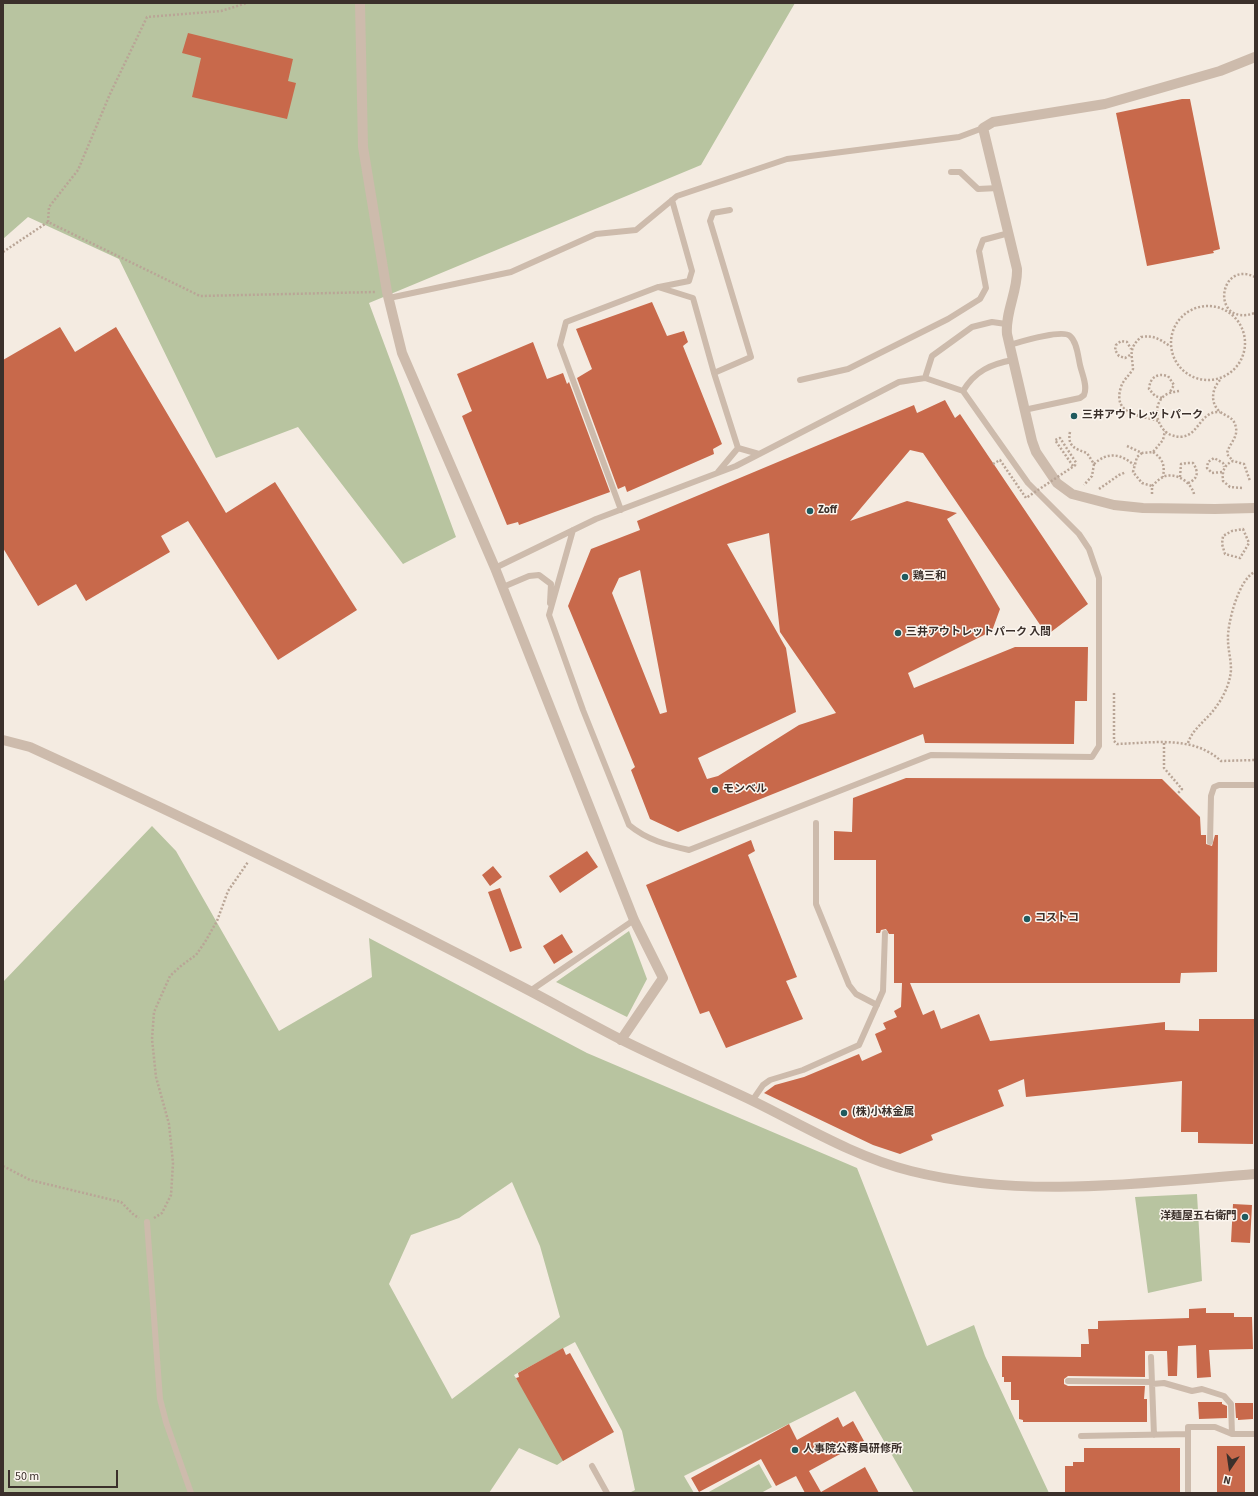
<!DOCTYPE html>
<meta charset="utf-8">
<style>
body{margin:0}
#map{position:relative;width:1258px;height:1496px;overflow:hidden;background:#f4ebe1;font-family:"Source Sans 3",sans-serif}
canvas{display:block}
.frame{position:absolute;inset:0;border:4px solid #3b302b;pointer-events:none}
.north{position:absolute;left:1210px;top:1448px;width:40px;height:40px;-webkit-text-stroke:3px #fbf5ee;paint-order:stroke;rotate:193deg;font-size:11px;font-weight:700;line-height:16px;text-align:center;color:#3b302b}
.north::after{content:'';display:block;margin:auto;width:14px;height:18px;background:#3b302b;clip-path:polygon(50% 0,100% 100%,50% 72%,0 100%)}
.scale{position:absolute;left:8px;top:1470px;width:110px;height:18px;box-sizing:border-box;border:2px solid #3b302b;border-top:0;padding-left:5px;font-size:12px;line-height:14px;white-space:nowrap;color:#3b302b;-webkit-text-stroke:3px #fbf5ee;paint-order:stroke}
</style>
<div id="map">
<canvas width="1258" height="1496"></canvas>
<div class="frame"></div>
<div class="north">N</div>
<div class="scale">50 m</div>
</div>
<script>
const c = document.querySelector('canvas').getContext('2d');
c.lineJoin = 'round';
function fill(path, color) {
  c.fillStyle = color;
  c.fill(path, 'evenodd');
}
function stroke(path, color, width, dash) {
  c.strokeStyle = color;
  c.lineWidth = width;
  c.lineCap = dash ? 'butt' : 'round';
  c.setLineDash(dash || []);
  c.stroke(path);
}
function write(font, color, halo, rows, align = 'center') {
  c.font = font + ' "Source Sans 3","Noto Sans JP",sans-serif';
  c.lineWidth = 3;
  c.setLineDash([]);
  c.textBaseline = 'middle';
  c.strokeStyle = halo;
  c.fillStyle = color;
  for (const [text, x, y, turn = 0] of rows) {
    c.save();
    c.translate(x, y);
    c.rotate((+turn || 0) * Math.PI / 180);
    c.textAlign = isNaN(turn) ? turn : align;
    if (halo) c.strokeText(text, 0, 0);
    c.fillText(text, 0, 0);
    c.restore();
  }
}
fill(new Path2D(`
 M3,3H795L701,165L369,303L456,537L403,564L298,427L216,458L119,259L28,217L3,239Z
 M152,826L176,851L279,1031L372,977L369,938L587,1053L857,1168L927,1346L974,1325L985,1356L1049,1493H914L855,1391L684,1476L694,1493H629L635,1490L622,1431L575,1342L514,1375L567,1458L557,1465L519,1448L489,1493H3V982ZM512,1182L540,1246L560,1317L452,1399L389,1284L411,1235L459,1218Z
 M629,931L647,979L627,1017L556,982Z
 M1197,1194L1202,1281L1148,1293L1135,1197Z
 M759,1464L772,1487L761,1493H707Z`), '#b8c4a0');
fill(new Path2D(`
 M188,33L293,59L288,81L296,83L287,119L192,97L201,58L182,53Z
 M1182,99H1190L1220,249L1213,251L1214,253L1147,266L1116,113Z
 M652,302L667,336L684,331L688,342L683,346L722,444L713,449L714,454L627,492L625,486L618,489L577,378L592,369L576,329Z
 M60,327L75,352L116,327L226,513L275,482L357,610L278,660L188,521L161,536L170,552L86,601L76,584L38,606L3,548V360Z
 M533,342L547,379L563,373L567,384L569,382L610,492L519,525L518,522L507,525L462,416L472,411L457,374Z
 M945,400L955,418L960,414L1088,604L1047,635L923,453L910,450L850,521L907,501L957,513L947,519L1000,609L992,631L908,673L914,688L1015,647H1088L1087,701H1075L1074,744L925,743L923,734L678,832L650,819L631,770L635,767L568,606L591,549L640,530L637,521L914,405L917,413ZM769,533L780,632L836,713L799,725L718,776L707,779L698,758L796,712L786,648L727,544ZM640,570L667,712L660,714L612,593L619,578Z
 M906,778L1162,779L1200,817L1201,835H1206V844L1212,846L1215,835H1218L1217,972L1181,973L1180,983H910L923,1015L934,1010L941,1029L979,1014L990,1041L1165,1022V1030L1199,1031V1019H1254L1253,1144L1198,1143V1132H1181L1182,1081L1026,1097L1024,1079L998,1090L1004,1106L931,1135L933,1140L900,1154L873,1145L764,1093L775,1085L804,1077L859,1054L862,1061L882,1052L875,1034L886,1029L883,1023L897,1017L894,1011L901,1007L902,983H894V934H889L886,929L881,930L880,933H876V860H834V831L852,832L853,798Z
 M751,840L755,851L748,855L797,977L786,981L803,1019L726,1048L709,1011L700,1014L646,885Z
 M587,851L598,867L560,893L549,876Z
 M493,866L502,877L490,886L482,875Z
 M500,888L522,948L510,952L488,892Z
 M562,934L573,952L554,964L543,946Z
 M1233,1204L1252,1205L1250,1243L1231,1242Z
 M1206,1308V1313H1234V1317H1252L1253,1349L1209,1350L1211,1377L1197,1378L1196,1345L1178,1346L1177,1376H1168L1167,1351H1145V1377L1068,1376L1064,1379V1384L1068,1386H1145L1144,1399H1147V1422H1023V1420L1019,1419V1400H1011V1382H1004V1377H1002V1356L1081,1357V1344H1089L1088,1329H1098V1321L1189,1318V1309Z
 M563,1348L566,1355L570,1353L614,1432L563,1461L516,1378L519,1377L518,1373Z
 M1198,1402H1222V1404L1227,1406V1418L1199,1419Z
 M1235,1403H1253V1419L1238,1420V1418H1236Z
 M838,1417L843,1427L853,1421L864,1441L809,1471L821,1492L865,1467L879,1493H805L796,1476L776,1486L761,1459L699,1492L691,1478L789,1424L797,1440Z
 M1217,1446H1245V1493H1217Z
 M1084,1448H1180V1493H1065V1466H1073V1462H1084Z`), '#c8694b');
stroke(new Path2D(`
 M48,222L49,207L78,170L110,94L147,17L221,11L247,3
 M3,252L48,222L200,296L376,292
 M1255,277C1218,259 1210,328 1255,313
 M1171 343a37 37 0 1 1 74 0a37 37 0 1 1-74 0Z
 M1130,355L1125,358L1119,356L1115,350L1116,345L1121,341L1127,342L1131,349
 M1220,380C1212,389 1210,402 1219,411C1226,417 1234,416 1236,428C1238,438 1228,445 1227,454L1233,461
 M1179,391C1173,392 1166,393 1162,398C1152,409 1158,430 1171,435C1199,445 1197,410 1220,412
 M1162,398L1155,396L1149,389C1150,377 1157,373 1168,376L1174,385L1170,392
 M1158,421C1140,415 1112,415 1121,387C1123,380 1129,376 1133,369C1132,354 1128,349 1141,337C1154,335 1159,339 1170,346
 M1070,432C1067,446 1075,449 1087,453L1094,464L1092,476L1084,485
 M1127,446L1142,453L1153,452L1163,440L1165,431
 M1153,452C1163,459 1165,465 1163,477
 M1142,453L1137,457L1133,472L1142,483L1152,486
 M1094,464C1108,451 1121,454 1134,465
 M1073,466L1055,440L1060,438L1077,464
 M1222,472L1212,473L1207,468L1208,462L1214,458L1223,463L1224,467
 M1180,477L1181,464L1187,463H1193C1199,472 1198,479 1188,483
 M1242,488L1230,487L1223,481C1222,471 1224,465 1233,461L1244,464L1250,481
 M1099,489L1119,475L1126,472
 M1152,494V486C1156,482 1160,478 1165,476C1177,473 1191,482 1194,494
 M1243,529L1249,543L1240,558L1225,554L1222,544L1223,536L1232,531Z
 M1114,693V741L1117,744C1152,743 1193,735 1221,761L1255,760
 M1164,743V768L1182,789L1177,794
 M1188,743C1193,728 1207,720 1216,707C1222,699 1228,687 1230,677C1233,665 1228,652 1228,640C1227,624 1239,578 1255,572
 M3,1166L30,1180L121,1202L134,1215L139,1218
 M154,1218L162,1213L171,1195L173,1163L169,1124L156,1077L152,1039L154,1012L170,976L182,965L196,955L205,942L217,921L228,891L248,862`), '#b9a596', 2.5, [2, 2]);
stroke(new Path2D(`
 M951,172H960L978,189L998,188
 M659,287L689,281L692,271L672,200
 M389,298L511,272L596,234L636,230L677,196L787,159L959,137L983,128
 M1009,345C1020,342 1062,329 1070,336C1077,342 1078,356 1080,365C1082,374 1088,386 1084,395L1080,398L1024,410
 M714,373L751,357L710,221L713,213L730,210
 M925,378L932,356L972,327L992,322L1006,324
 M800,380L848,369L948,319L980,299L986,288L979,251L983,240L1009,233
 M963,391C975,371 991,364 1013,360
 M718,472L738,448
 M621,510L560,345L566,322L658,287L693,298L714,373L738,448L759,454
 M495,568L596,519L736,466L899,382L925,378L963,391L1028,483L1079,534L1089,549L1099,578V746L1092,757L931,755L689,850C667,845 647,840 629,825L583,710L549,615L573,530
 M503,587L529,576L539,575L551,584L550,603
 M816,823V904L849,985L856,994L877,1005
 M1210,842L1211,796L1214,787L1219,785H1255
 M530,991L634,920
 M752,1101L763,1085L770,1080L803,1070L859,1045L883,991L885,933
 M147,1222L160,1399L166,1422L191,1493
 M1151,1357L1154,1435
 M1068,1381L1152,1382
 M1152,1384L1164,1383L1192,1391L1202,1389L1224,1396L1231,1404L1232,1434
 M1188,1434V1493
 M1081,1436L1188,1434V1427H1215L1232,1434H1255
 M592,1466L607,1493`), '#cdbbac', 6);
stroke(new Path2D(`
 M360,3L363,147L387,292L402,353L495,568L634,920L663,978L621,1040
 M1255,57L1220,71L1105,104L993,122L983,128L1017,269C1018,291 1005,312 1007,334L1032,441L1036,452L1057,483L1072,494L1114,505L1143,508L1215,509L1255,508`), '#cdbbac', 10);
stroke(new Path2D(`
 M3,740L30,747C199,824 368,906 532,992C562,1008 591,1024 620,1039C664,1061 709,1080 753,1101C804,1126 855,1157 911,1171C1022,1199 1142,1183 1255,1174`), '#cdbbac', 10);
stroke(new Path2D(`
 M993,464L1000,460L1026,498L1077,464`), '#b9a596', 2.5, [2, 2]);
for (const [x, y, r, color] of [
 [1074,416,4,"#1f5a5e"],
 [810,511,4,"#1f5a5e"],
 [905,577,4,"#1f5a5e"],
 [898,633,4,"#1f5a5e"],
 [715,790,4,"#1f5a5e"],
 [1027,919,4,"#1f5a5e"],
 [844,1113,4,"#1f5a5e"],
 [1245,1217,4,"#1f5a5e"],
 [795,1450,4,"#1f5a5e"]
]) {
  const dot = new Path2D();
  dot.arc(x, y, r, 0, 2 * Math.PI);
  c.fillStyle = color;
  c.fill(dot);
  stroke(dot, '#fbf5ee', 1.5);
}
write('bold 11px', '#3b302b', '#fbf5ee', [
 ["三井アウトレットパーク",1082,416],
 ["Zoff",818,511],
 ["鶏三和",913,577],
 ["三井アウトレットパーク 入間",906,633],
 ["モンベル",723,790],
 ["コストコ",1035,919],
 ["(株)小林金属",852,1113],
 ["洋麺屋五右衛門",1237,1217,"right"],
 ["人事院公務員研修所",803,1450]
], 'left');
</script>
